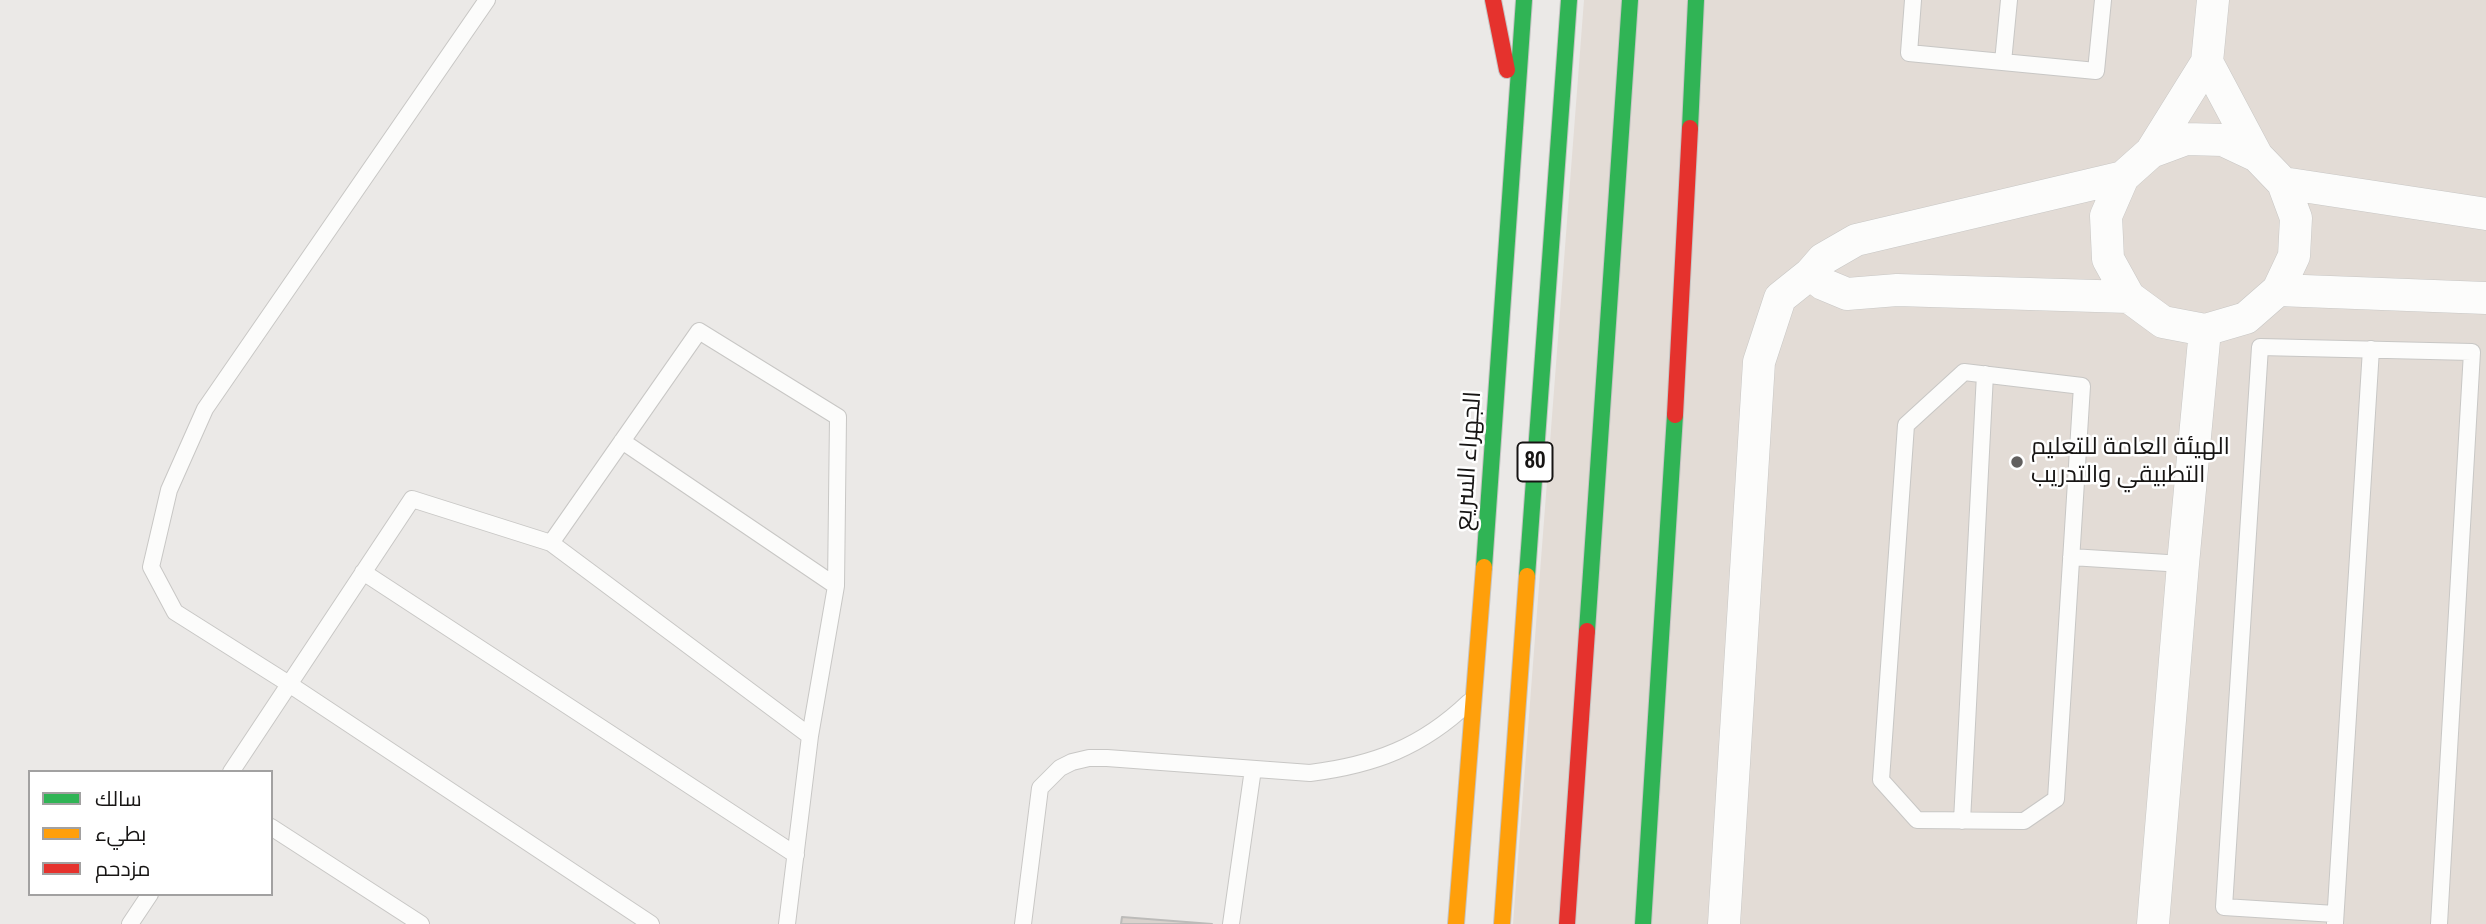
<!DOCTYPE html>
<meta charset="utf-8">
<style>
body{margin:0}
#map{position:relative;width:2486px;height:924px;overflow:hidden;background:#ebe9e7;font-family:"Archivo Narrow",Cairo,sans-serif}
canvas{display:block}
.legend{position:absolute;left:28px;top:770px;width:245px;height:126px;box-sizing:border-box;background:#fff;border:2px solid #a2a1a1;margin:0;padding:9px 12px;list-style:none;font-size:21px;color:#171514}
.legend li{display:flex;align-items:center;gap:14px;height:35px}
.legend b{width:35px;border:2px solid #a2a1a1}
</style>
<div id="map">
<canvas width="2486" height="924"></canvas>
<ul class="legend">
<li><b style="height:9px;background:#30b455"></b>سالك</li>
<li><b style="height:9px;background:#ff9f0a"></b>بطيء</li>
<li><b style="height:9px;background:#e5322d"></b>مزدحم</li>
</ul>
</div>
<script>
const c = document.querySelector('canvas').getContext('2d');
c.lineJoin = 'round';
function fill(path, color) {
  c.fillStyle = color;
  c.fill(path, 'evenodd');
}
function stroke(path, color, width, dash) {
  c.strokeStyle = color;
  c.lineWidth = width;
  c.lineCap = dash ? 'butt' : 'round';
  c.setLineDash(dash || []);
  c.stroke(path);
}
function write(font, color, halo, rows, align = 'center') {
  c.font = font + ' "Archivo Narrow",Cairo,sans-serif';
  c.lineWidth = 5;
  c.setLineDash([]);
  c.textBaseline = 'middle';
  c.strokeStyle = halo;
  c.fillStyle = color;
  for (const [text, x, y, turn = 0] of rows) {
    c.save();
    c.translate(x, y);
    c.rotate((+turn || 0) * Math.PI / 180);
    c.textAlign = isNaN(turn) ? turn : align;
    if (halo) c.strokeText(text, 0, 0);
    c.fillText(text, 0, 0);
    c.restore();
  }
}
fill(new Path2D(`
 M1584,0H2486V924H1513Z`), '#e3dcd6');
const building = new Path2D(`
 M1122,917L1212,924H1121Z`);
fill(building, '#d9d2cd');
stroke(building, '#bcbbb9', 2);
const lane = new Path2D(`
 M487,0L205,409L169,490L151,567L175,612L289,684L651,924
 M1913,0L1909,53L2096,71L2103,0
 M2003,62L2009,0
 M1964,372L2082,386L2056,799L2024,821L1917,820L1881,780L1906,425Z
 M622,441L836,586
 M551,543L699,331L838,417L836,586L810,736L787,924
 M2071,557L2183,564
 M363,572L796,855
 M231,772L412,499L551,543L810,736
 M1962,821L1985,374
 M271,827L421,924
 M2335,914L2224,907L2260,347L2472,352L2439,924
 M2335,923L2371,349
 M130,924L150,894
 M1023,924L1040,788L1060,768L1072,762L1089,758H1107L1310,773C1374,765 1422,747 1469,702
 M1231,924L1253,769`);
const street = new Path2D(`
 M2207,62L2257,156
 M2151,152L2207,62L2213,0
 M2283,183L2486,214
 M1810,274L1823,284L1847,294L1897,290L2129,297L2163,322L2205,330L2246,318L2278,290L2294,256L2296,218L2283,183L2257,156L2223,140L2186,139L2151,152L2123,177L2106,216L2108,259L2129,297
 M2278,290L2486,298
 M1724,924L1759,362L1780,298L1810,274L1823,259L1856,240L2123,177
 M2153,924L2183,564L2205,330`);
const fast = new Path2D(`
 M1690,128L1696,0
 M1484,567L1524,0
 M1527,576L1569,0
 M1587,631L1630,0
 M1643,924L1675,415`);
const slow = new Path2D(`
 M1456,924L1484,567
 M1502,924L1527,576`);
const jam = new Path2D(`
 M1493,0L1507,70
 M1675,415L1690,128
 M1567,924L1587,631`);
stroke(lane, '#c8c7c5', 18);
stroke(street, '#c8c7c5', 33);
stroke(fast, '#c5c4c3', 18);
stroke(slow, '#c5c4c3', 18);
stroke(jam, '#c5c4c3', 18);
stroke(lane, '#fcfcfb', 16);
stroke(street, '#fcfcfb', 32);
stroke(fast, '#30b455', 16);
stroke(slow, '#ff9f0a', 16);
stroke(jam, '#e5322d', 16);
for (const [x, y, r, color] of [
 [2017,462,7,"#615f5e"]
]) {
  const dot = new Path2D();
  dot.arc(x, y, r, 0, 2 * Math.PI);
  c.fillStyle = color;
  c.fill(dot);
  stroke(dot, '#fff', 2.5);
}
for (const [x, y, w] of [
 [1535,462,35]
]) {
  const box = new Path2D();
  box.roundRect(x - w / 2, y - 19.5, w, 39, 5);
  c.fillStyle = '#fff';
  c.fill(box);
  stroke(box, '#171514', 2);
}
write('bold 23px', '#171514', null, [
 ["80",1535,462]
]);
write('24px', '#171514', '#fff', [
 ["الهيئة العامة للتعليم",2031,448],
 ["التطبيقي والتدريب",2031,476]
], 'left');
write('24px', '#171514', '#fff', [
 ["الجهراء السريع",1469,461,-86]
]);
</script>
